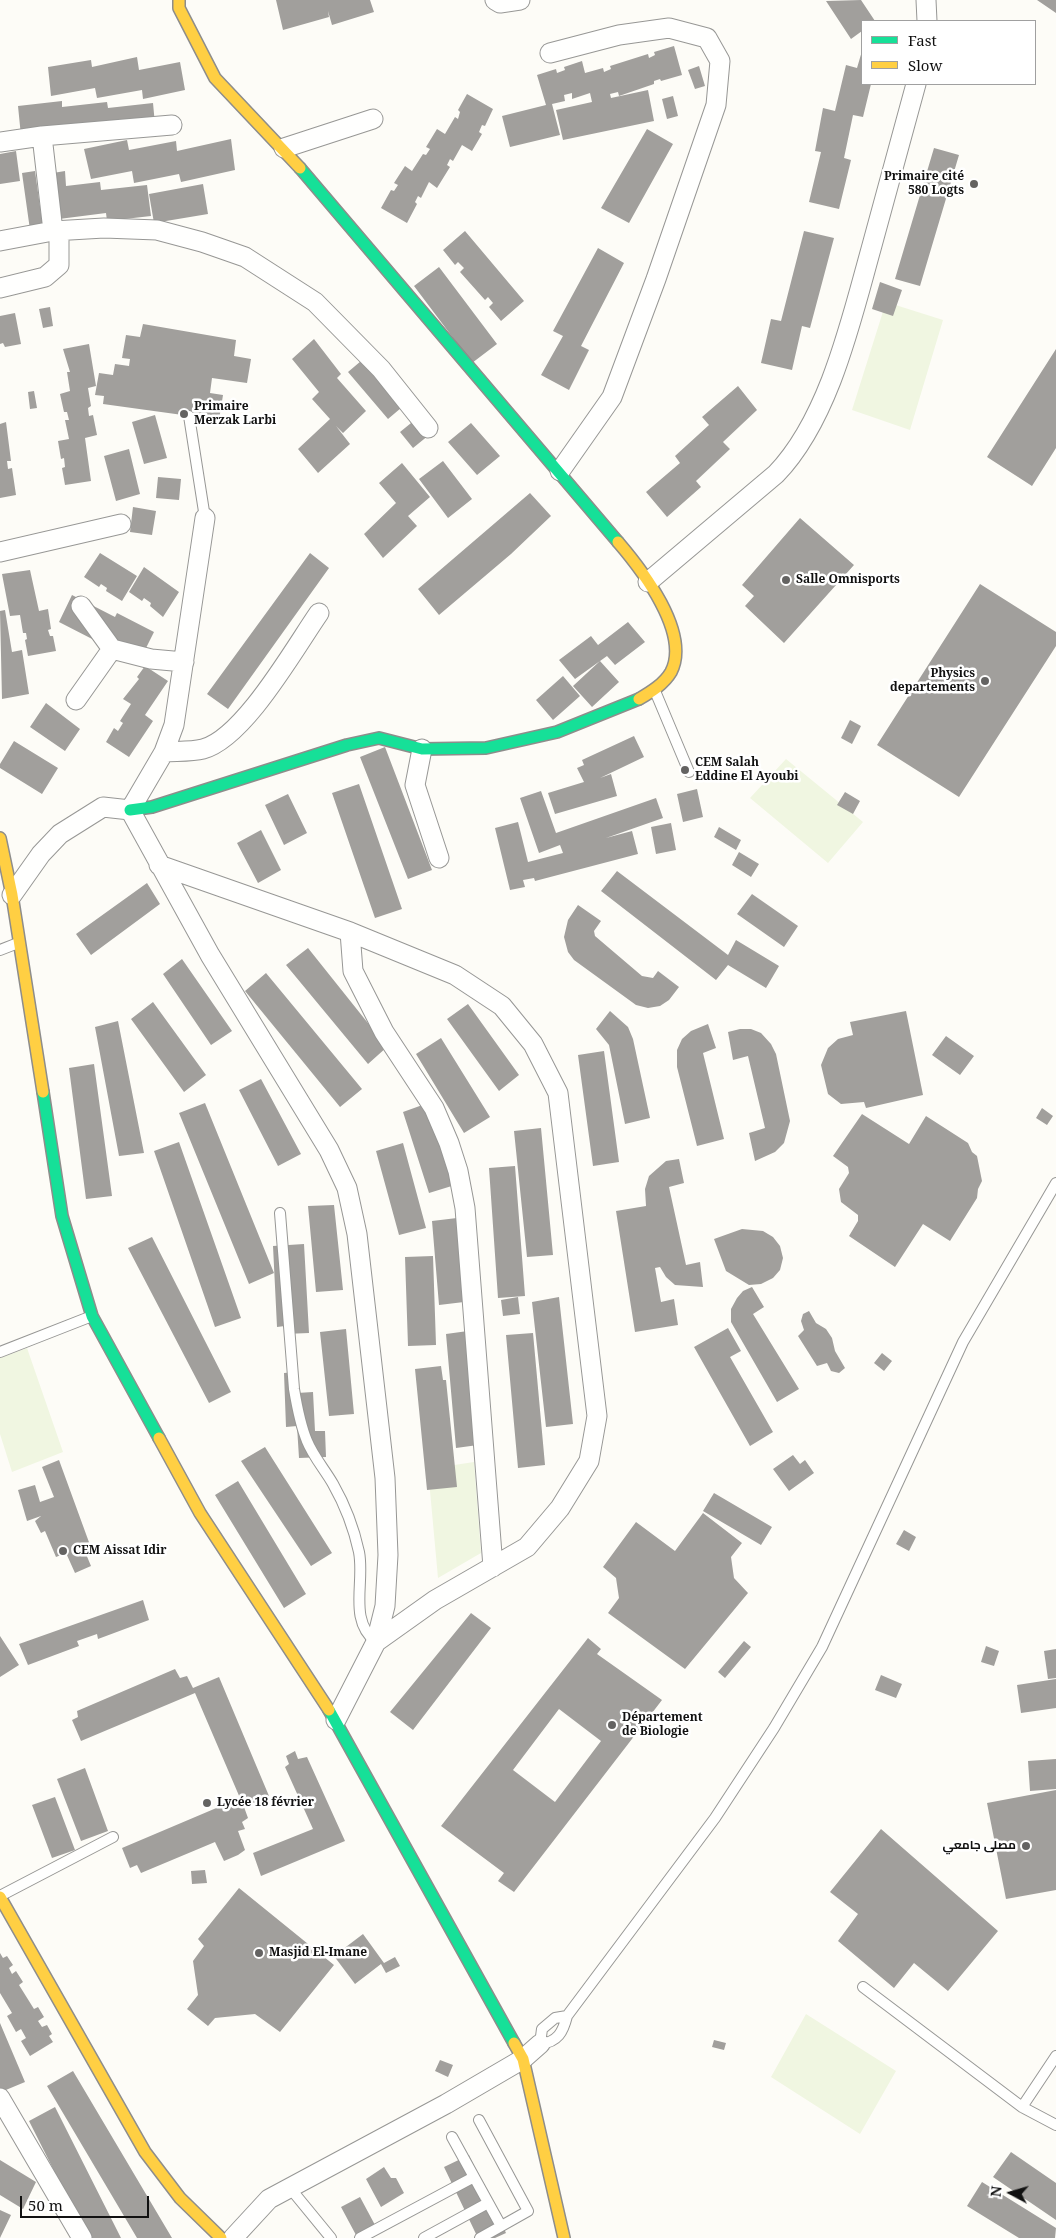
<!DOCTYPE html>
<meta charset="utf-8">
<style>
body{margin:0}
#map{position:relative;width:1056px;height:2238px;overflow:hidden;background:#fdfcf7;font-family:"Noto Serif",serif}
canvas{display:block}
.legend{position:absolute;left:861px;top:20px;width:175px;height:65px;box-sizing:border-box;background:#fff;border:1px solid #a0a0a0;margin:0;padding:6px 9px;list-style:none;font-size:15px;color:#111}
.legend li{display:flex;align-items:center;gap:10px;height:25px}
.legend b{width:25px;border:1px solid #a0a0a0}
.north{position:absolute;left:986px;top:2168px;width:50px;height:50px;-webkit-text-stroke:4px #fff;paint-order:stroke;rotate:276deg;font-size:14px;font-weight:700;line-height:20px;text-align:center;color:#111}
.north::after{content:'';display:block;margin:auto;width:18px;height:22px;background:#111;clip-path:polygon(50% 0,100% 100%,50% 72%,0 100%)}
.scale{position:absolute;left:20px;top:2196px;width:129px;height:22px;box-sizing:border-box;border:2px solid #111;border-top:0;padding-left:6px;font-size:15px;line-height:18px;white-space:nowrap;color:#111;-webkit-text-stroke:4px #fff;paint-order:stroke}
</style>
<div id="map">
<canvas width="1056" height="2238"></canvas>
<ul class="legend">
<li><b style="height:6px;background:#16e098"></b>Fast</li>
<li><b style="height:6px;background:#ffcf43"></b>Slow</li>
</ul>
<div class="north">N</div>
<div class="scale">50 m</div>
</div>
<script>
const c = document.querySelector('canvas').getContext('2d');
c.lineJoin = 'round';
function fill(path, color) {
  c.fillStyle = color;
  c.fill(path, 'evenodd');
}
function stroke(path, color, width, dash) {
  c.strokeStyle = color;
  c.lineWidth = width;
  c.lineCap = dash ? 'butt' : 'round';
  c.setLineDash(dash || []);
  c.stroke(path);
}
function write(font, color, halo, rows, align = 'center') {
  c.font = font + ' "Noto Serif",Cairo,serif';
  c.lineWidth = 5;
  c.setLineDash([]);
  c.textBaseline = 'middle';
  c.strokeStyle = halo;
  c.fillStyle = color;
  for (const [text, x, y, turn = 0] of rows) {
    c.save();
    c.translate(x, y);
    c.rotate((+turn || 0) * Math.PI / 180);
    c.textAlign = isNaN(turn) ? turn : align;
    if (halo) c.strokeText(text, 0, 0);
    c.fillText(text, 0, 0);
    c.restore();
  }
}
fill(new Path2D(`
 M886,302L943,320L910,430L852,410Z
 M786,759L863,822L828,863L750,798Z
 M27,1348L63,1452L12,1472L0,1434V1358Z
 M474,1462L481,1553L438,1578L428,1469Z
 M806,2014L896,2071L860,2134L771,2077Z`), '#f0f6e1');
fill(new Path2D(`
 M276,0H370L374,12L332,25L328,11L329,17L283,30Z
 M861,0L875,21H862V31L851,39L826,1Z
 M1037,0H1056V13Z
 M674,46L682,75L661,81L660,79L654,81V84L619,96L618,92L610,94L611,98L648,90L654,121L563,140L556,110L592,102L590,93L572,99V93L564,95L565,101L552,104L560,135L510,147L502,116L546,105L537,75L556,69L557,73L565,70L564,67L582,61L585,73L603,68L604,72L611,69L610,66L648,54L649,58L655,55L654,52Z
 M862,51V84H871L863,117L853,115L844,158L851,160L839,209L809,202L821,152L815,151L823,108L835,111L846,65L857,68Z
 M137,57L139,70L180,62L185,90L143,99L142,90L97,98L95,88L51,96L48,67L91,60L92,67Z
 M699,66L705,86L695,89L688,70Z
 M467,94L493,109L485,126L482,125L479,132L482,134L472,151L462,145L453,161L450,159L447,165L450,167L437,188L429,182L421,198L418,196L415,202L417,204L407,223L381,208L391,190L394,191L398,185L394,183L405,166L412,171L423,154L426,155L430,149L426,147L437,129L445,134L455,117L458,119L460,112L458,110Z
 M673,96L678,116L667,119L662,99Z
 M62,101V107L107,102L108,108L153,103L156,135L115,139L114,133L21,136L18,106Z
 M647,129L673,144L629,223L601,208Z
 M231,139L235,170L181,182L179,174L134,183L132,171L91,179L84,149L127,140L129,150L176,141L177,151Z
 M934,148L959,155L920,286L895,279Z
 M16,151L20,181L0,184V154Z
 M35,171L44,235L31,237L22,173Z
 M65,171L66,186L100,182L101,190L147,185L151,216L107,221L106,213L59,219L53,173Z
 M203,184L208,214L154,223L149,194Z
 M465,231L524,301L501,321L489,307L493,303L488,297L485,300L460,272L464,268L458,262L455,265L443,250Z
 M804,231L834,238L810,328L802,326L792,370L761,363L771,319L781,321Z
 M598,248L624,263L581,346L589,350L569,390L541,375L563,336L553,331Z
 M439,267L497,344L472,363L414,286Z
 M880,282L902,290L893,316L872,309Z
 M50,307L53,326L43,328L39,309Z
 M15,313L21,344L5,347L3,343L0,344V316Z
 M143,324L236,340L234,356L251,359L247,383L212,378L210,393L223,395L219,420L103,404L104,396L95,395L99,373L113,375L115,364L129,366L130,359L122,358L126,335L140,337Z
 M314,339L341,374L337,378L366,411L343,433L336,426L350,444L318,473L298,449L330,419L312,399L319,392L292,359Z
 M89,344L96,386L88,388L91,406L88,408L89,416L93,415L97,435L85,438L91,481L65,485L62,468L65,467L64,458L61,459L58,441L69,439L65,420H69L67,412H64L60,394L70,391L67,372H70L63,349Z
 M1056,349V448L1032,486L987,457Z
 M361,361L401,408L388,419L348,372Z
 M738,386L757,410L723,442L730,449L696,481L701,487L667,517L646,492L680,463L675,456L709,425L702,417Z
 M34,391L37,408L30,409L28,392Z
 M155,415L167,458L144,464L132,422Z
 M416,419L429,435L413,448L400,432Z
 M6,422L11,461H7L8,469L12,468L16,495L0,498V424Z
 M471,423L500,456L477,475L448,442Z
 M129,449L140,494L116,501L104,456Z
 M443,461L472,499L448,518L419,479Z
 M402,463L430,497L408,516L417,526L383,558L364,534L396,503L379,483Z
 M158,477L181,479L179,500L156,498Z
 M530,493L551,516L511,554L439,615L418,589Z
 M133,507L156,511L152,535L130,532Z
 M800,518L854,565L784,643L745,606L754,596L742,585Z
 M100,553L137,576L122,601L106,591L107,588L101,584L99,587L84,577Z
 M310,553L329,568L228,709L207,694Z
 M144,567L179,592L163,617L150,606L151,603L144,598L142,601L129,592Z
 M30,570L39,611L48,609L51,629L48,630L50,636H53L56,651L28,656L25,640L27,639L26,633H23L20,615L10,616L2,574Z
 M980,584L1056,632V646L959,797L877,745Z
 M72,595L115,617L117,613L154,632L141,658L98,642L59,622Z
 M5,610L12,652L22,650L29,694L2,699L0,611Z
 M628,622L645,642L615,665L607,656L575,679L559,660L591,636L598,645Z
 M600,661L619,682L592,707L573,686Z
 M145,666L168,681L145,715L153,721L129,757L106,742L114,728L118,731L123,723L120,721L131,704L123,699L139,679L137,677Z
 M563,676L580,696L553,720L536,700Z
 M46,703L80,729L65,751L30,727Z
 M850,720L861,726L852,744L841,738Z
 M634,736L644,757L600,778L611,774L617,796L555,814L548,793L584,782L577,768L584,765L582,760Z
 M14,741L58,768L42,794L0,768V764Z
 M385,747L432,870L408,879L360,757Z
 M359,784L402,909L375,918L332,793Z
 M697,789L703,817L683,822L677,794Z
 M541,791L556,833L656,798L663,818L606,838L632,831L638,854L535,881L534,878L523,880L525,887L510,890L495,828L518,822L528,862L563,853L560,845L539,853L520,798Z
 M845,792L860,801L853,814L837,805Z
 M288,794L307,833L284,845L265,805Z
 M671,823L676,850L656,854L651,827Z
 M719,827L741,840L736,850L714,837Z
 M261,830L281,870L258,883L237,843Z
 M739,852L759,864L751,877L732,865Z
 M617,871L728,955L736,940L779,966L766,988L728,965L716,980L601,891Z
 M147,883L160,904L91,955L76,934Z
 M752,894L798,926L784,947L737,914Z
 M578,905L601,921L594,931L595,936L642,976L653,978L658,971L679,987L669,1000L660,1006L648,1008L636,1005L574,960L568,952L564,937L568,920Z
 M308,948L387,1047L368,1064L286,965Z
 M182,959L232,1031L211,1045L163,974Z
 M266,973L362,1089L340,1107L245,991Z
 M153,1002L206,1075L184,1092L131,1019Z
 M468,1004L519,1075L499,1091L447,1019Z
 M610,1011L628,1027L633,1039L650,1118L625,1124L609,1045L596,1029Z
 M906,1011L923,1095L866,1108L864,1102L841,1104L828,1094L821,1065L828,1048L838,1039L853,1035L850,1022Z
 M118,1021L144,1153L119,1156L95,1027Z
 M708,1024L716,1048L703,1053L724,1139L697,1146L677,1067V1050L682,1039L691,1031Z
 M740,1029H751L761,1033L771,1044L776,1054L790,1121L784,1143L775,1152L755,1161L749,1133L765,1128L748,1056L733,1060L728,1032Z
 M946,1036L974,1056L960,1075L932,1055Z
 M441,1038L490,1117L464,1133L416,1054Z
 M604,1051L619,1162L593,1166L578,1055Z
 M94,1064L112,1196L86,1199L69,1068Z
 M261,1079L301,1154L278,1166L239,1090Z
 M205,1103L274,1273L249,1284L179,1113Z
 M428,1103L455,1185L429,1193L403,1112Z
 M1042,1108L1053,1116L1047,1125L1036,1118Z
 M862,1114L909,1144L926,1116L968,1143L972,1152L977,1156L982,1181L978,1189L977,1198L950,1241L923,1224L895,1267L849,1236L858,1221V1215L841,1202L839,1189L849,1173L848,1167L833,1156Z
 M541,1128L553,1255L527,1257L514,1131Z
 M179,1142L241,1318L215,1327L154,1151Z
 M403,1143L426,1228L399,1235L376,1151Z
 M679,1159L684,1183L669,1187L686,1265L700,1262L703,1287L675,1285L666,1277L660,1267L655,1268L661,1302L674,1299L678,1325L635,1332L616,1211L646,1206L645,1189L649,1176L666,1161Z
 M515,1166L525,1296L498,1298L489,1168Z
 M334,1205L343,1290L316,1292L308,1206Z
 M457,1218L464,1302L439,1305L432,1221Z
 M742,1229L763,1231L773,1237L780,1246L783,1258L780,1270L773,1278L761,1284L749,1285L726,1271L714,1239Z
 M152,1237L231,1392L209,1403L128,1248Z
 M304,1244L309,1333L285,1334V1326L277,1327L273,1246Z
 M433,1256L436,1345L408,1346L405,1257Z
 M752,1287L764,1307L753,1314L799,1389L777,1402L731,1322V1309L737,1298L743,1291Z
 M518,1297L520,1314L503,1316L501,1300Z
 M559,1297L573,1424L546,1427L532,1302Z
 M809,1311L816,1323L826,1329L832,1338L835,1351L845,1368L839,1373L831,1371L827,1363L817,1366L798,1336L804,1330L801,1321L803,1314Z
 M728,1328L741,1351L730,1357L773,1432L750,1446L694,1347Z
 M346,1329L354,1414L329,1416L320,1332Z
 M468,1331L478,1445L456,1448L446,1334Z
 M533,1333L545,1465L518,1468L506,1335Z
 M882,1353L892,1361L884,1371L874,1363Z
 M441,1366L443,1380H446L457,1487L427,1490L415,1369Z
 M296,1372L297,1393L313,1392L315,1431H325L326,1457L299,1458L297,1426L286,1427L284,1373Z
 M265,1447L332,1553L311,1566L241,1461Z
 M793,1455L800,1464L805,1460L814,1473L789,1491L773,1469Z
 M59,1460L90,1545L83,1547L91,1566L75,1573L66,1553L56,1557L45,1531L41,1533L35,1521L41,1516L27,1521L18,1490L35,1485L40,1502L54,1497L42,1467Z
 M238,1481L306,1594L284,1608L215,1495Z
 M714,1493L772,1527L761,1545L703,1511Z
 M703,1513L742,1543L731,1557L734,1578L748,1593L685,1669L608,1613L619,1598L616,1578L603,1567L636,1522L675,1551Z
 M904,1530L916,1537L909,1551L896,1544Z
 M143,1600L149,1620L98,1639L97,1634L77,1641L79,1646L28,1665L19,1644Z
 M471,1613L491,1628L413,1730L390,1712Z
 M0,1636L19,1665L0,1677Z
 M588,1638L601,1649L597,1654L662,1700L514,1892L498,1881L504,1873L441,1826ZM559,1709L601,1741L555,1802L513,1770Z
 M744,1641L751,1647L725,1678L718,1672Z
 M986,1646L999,1651L994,1666L981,1662Z
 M1056,1649V1678L1048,1679L1044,1651Z
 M175,1669L180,1678L187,1676L193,1688L219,1677L269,1796L244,1807L248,1818L242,1822L245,1829L238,1831L245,1850L238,1855L224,1861L215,1842L141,1873L137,1865L130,1868L122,1848L240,1798L195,1693L81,1741L72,1720L78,1717L77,1711Z
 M881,1675L902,1684L896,1698L875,1690Z
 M1056,1679V1708L1021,1713L1017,1685Z
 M295,1751L298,1759L307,1757L345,1841L261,1876L253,1853L313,1829L285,1767L289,1764L286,1756Z
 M1056,1759V1789L1030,1791L1028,1761Z
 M85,1768L108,1831L81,1841L57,1779Z
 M1056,1790V1890L1006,1899L987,1803Z
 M55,1797L75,1850L52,1858L32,1805Z
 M881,1829L998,1931L948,1991L914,1963L894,1988L838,1941L858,1914L830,1892Z
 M205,1870L207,1883L192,1884L191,1871Z
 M239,1888L334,1965L280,2032L255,2014L215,2018L208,2026L187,2009L198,1995L193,1961L204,1946L198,1939Z
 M363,1934L384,1963L395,1957L400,1966L386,1973L381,1964L355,1984L334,1956Z
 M0,1953L3,1958L7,1956L13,1965L9,1968L12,1974L16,1971L23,1982L19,1985L34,2009L38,2007L44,2017L38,2021L42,2027L47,2025L52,2034L49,2036L53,2042L30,2056L21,2041L26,2038L21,2029L16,2032L7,2016L12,2013L0,1993Z
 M0,2023L25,2082L1,2092L0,2090Z
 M714,2040L726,2043L724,2050L712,2047Z
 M440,2060L453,2065L448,2077L435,2071Z
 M73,2071L172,2238H137L47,2086Z
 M55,2107L121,2238H88L29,2121Z
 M1011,2152L1056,2183V2220L993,2177Z
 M469,2155L506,2233L495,2238H478L444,2167Z
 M0,2160L36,2182L23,2209L0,2195Z
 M384,2167L391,2178H396L404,2193L381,2207L366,2179Z
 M982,2182L1056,2228L1055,2238H1019L967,2206Z
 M360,2197L375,2225L356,2235L341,2207Z
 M0,2210L11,2215L0,2238Z`), '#a19f9c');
const lane = new Path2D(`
 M189,416L205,518
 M655,691L689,772
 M0,950L18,943
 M280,1213L294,1389C297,1407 300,1424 307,1441C313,1456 325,1470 333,1484C345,1505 354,1529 359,1552C365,1583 348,1620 376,1642
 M0,1352L92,1316
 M0,1896L113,1837
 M863,1987L1022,2107
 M567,2016L555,2018L542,2029L540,2044C558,2042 563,2032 567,2016L715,1818L774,1728L822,1647L963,1342L1056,1183
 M1056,2056L1022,2107L1056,2125
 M479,2120L528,2211L480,2238
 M452,2137L501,2226
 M290,2188L331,2238
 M360,2238L474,2177
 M424,2238L488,2203`);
const street = new Path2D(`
 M495,0L500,3L520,0
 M926,0L927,21
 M550,53L619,35L669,28L707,38L720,61L716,105L656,279L612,397L560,471
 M42,136L172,125
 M0,142L42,136L53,231
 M284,148L373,119
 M0,241L53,231L104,228L157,230L202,242L245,257L315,302L381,369L428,428
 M0,288L45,277L59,265V231
 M0,552L121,524
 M648,582L776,474C829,419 851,321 871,249C886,194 901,139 916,84
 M81,606L112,649L151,659L184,662
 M76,700L112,649
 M422,749L415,785L439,858
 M164,752C176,751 191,752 203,749C244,738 294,649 319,613
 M130,810L164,752L174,725L205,518
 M159,865L350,932L455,975L502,1006L533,1044L558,1093L597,1416L589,1461L560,1508L527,1547L435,1600L376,1642
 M12,895L41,854L60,834L103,807L130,810L210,955L329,1150L347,1188L357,1234L385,1478L388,1555L385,1606L376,1642L336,1720
 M350,932L353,971L384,1032L434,1108L449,1143L458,1171L465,1208L493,1567
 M0,2098L82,2238
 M233,2238L269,2199L446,2104L523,2059L540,2044`);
const fast = new Path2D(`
 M300,168L618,542
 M130,810L152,807L347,745L379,738L422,749L486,748L557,732L639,699
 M43,1092L62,1216L92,1316L159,1438
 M329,1710L514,2043`);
const slow = new Path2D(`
 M179,0V8L215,78L300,168
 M618,542C642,570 691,633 671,672C664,684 651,692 639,699
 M0,838L12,895L43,1092
 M159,1438L200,1513L329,1710
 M0,1897L145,2152L180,2198L221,2238
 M514,2043L523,2059L564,2238`);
stroke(lane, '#979795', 12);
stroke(street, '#979795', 21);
stroke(fast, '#8e8d8b', 14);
stroke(slow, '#8e8d8b', 14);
stroke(lane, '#fffffe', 10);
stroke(street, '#fffffe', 19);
stroke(fast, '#16e098', 11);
stroke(slow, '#ffcf43', 11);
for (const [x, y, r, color] of [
 [974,184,5,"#646362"],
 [184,414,5,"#646362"],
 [786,580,5,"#646362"],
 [985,681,5,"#646362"],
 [685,770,5,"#646362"],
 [63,1551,5,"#646362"],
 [612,1725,5,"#646362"],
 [207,1803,5,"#646362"],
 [1026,1846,5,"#646362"],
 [259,1953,5,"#646362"]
]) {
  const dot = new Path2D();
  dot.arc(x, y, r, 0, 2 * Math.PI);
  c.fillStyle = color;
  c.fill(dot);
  stroke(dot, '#fff', 2);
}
write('bold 12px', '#111', '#fff', [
 ["Primaire cité",964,177,"right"],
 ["580 Logts",964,191,"right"],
 ["Primaire",194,407],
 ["Merzak Larbi",194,421],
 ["Salle Omnisports",796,580],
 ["Physics",975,674,"right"],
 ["departements",975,688,"right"],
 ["CEM Salah",695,763],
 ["Eddine El Ayoubi",695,777],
 ["CEM Aissat Idir",73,1551],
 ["Département",622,1718],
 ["de Biologie",622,1732],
 ["Lycée 18 février",217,1803],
 ["مصلى جامعي",1016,1846,"right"],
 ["Masjid El-Imane",269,1953]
], 'left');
</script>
